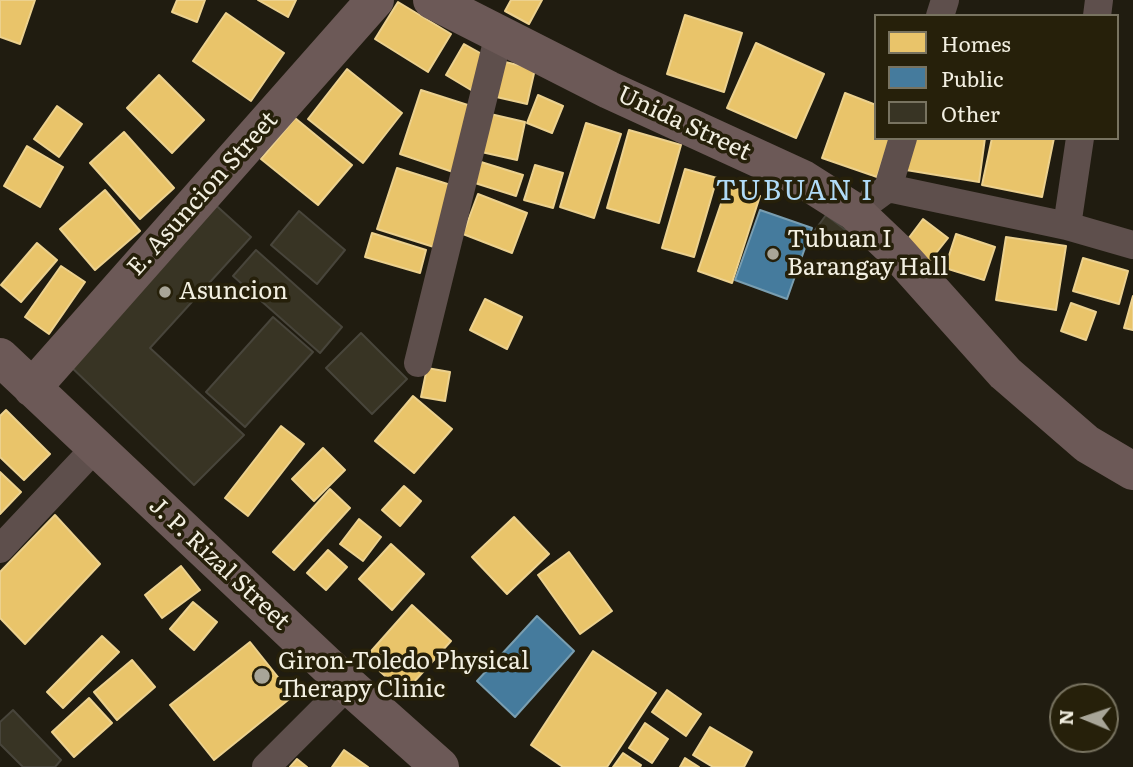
<!DOCTYPE html>
<style>
body{margin:0}
#map{position:relative;width:1133px;height:767px;overflow:hidden;background:#201c10;font-family:Literata,serif}
canvas{display:block}
.legend{position:absolute;left:874px;top:14px;width:245px;height:126px;box-sizing:border-box;background:#26200a;border:2px solid #787360;margin:0;padding:9px 12px;list-style:none;font-size:21px;color:#f2efe1}
.legend li{display:flex;align-items:center;gap:14px;height:35px}
.legend b{width:35px;border:2px solid #787360}
.north{position:absolute;left:1049px;top:683px;width:70px;height:70px;box-sizing:border-box;background:#26200a;border:2px solid #787360;border-radius:50%;rotate:272deg;font-size:19px;font-weight:700;line-height:28px;text-align:center;color:#f2efe1}
.north::after{content:'';display:block;margin:auto;width:24px;height:32px;background:#a8a598;clip-path:polygon(50% 0,100% 100%,50% 72%,0 100%)}
</style>
<div id="map">
<canvas width="1133" height="767"></canvas>
<ul class="legend">
<li><b style="height:19px;background:#e9c46a"></b>Homes</li>
<li><b style="height:19px;background:#457b9d"></b>Public</li>
<li><b style="height:19px;background:#383424"></b>Other</li>
</ul>
<div class="north">N</div>
</div>
<script>
const c = document.querySelector('canvas').getContext('2d');
c.lineJoin = 'round';
function fill(path, color) {
  c.fillStyle = color;
  c.fill(path, 'evenodd');
}
function stroke(path, color, width, dash) {
  c.strokeStyle = color;
  c.lineWidth = width;
  c.lineCap = dash ? 'butt' : 'round';
  c.setLineDash(dash || []);
  c.stroke(path);
}
function write(font, color, halo, rows, align = 'center') {
  c.font = font + ' Literata,serif';
  c.lineWidth = 7;
  c.setLineDash([]);
  c.textBaseline = 'middle';
  c.strokeStyle = halo;
  c.fillStyle = color;
  for (const [text, x, y, turn = 0] of rows) {
    c.save();
    c.translate(x, y);
    c.rotate((+turn || 0) * Math.PI / 180);
    c.textAlign = isNaN(turn) ? turn : align;
    if (halo) c.strokeText(text, 0, 0);
    c.fillText(text, 0, 0);
    c.restore();
  }
}
const homes = new Path2D(`
 M0,0H35L20,44L0,37Z
 M177,0H205L197,22L172,12Z
 M258,0H296L288,17Z
 M511,0H542L529,24L505,11Z
 M398,2L451,34L428,72L375,39Z
 M226,13L284,53L251,101L193,61Z
 M685,15L742,33L724,92L667,74Z
 M756,43L824,74L796,138L727,108Z
 M464,44L489,58L471,90L446,75Z
 M501,61L535,69L527,104L492,96Z
 M347,69L402,113L363,163L308,119Z
 M159,75L204,120L172,153L127,108Z
 M421,90L474,107L453,172L400,154Z
 M845,93L876,105V138H890L877,177L822,158Z
 M538,95L563,106L552,133L527,123Z
 M57,106L82,124L59,157L34,139Z
 M486,113L525,122L517,160L477,151Z
 M295,118L352,165L318,205L261,159Z
 M586,123L621,134L594,218L560,207Z
 M629,130L681,145L659,223L607,208Z
 M124,132L174,188L140,219L90,163Z
 M908,138H985L979,182L900,169Z
 M992,138H1054L1042,197L982,185Z
 M27,146L63,167L40,207L4,186Z
 M481,162L523,175L516,196L475,183Z
 M535,165L563,173L553,208L524,200Z
 M397,168L457,187L437,248L377,229Z
 M685,169L717,178L694,257L662,248Z
 M727,186L760,196L732,283L698,271Z
 M105,190L140,231L95,270L60,229Z
 M478,194L527,213L512,253L463,234Z
 M923,219L948,238L929,262L905,243Z
 M372,233L426,250L420,273L365,257Z
 M956,234L995,247L984,280L945,268Z
 M1006,237L1066,246L1056,310L996,300Z
 M37,243L57,260L21,302L1,285Z
 M1083,258L1128,271L1119,304L1073,291Z
 M61,266L85,282L49,334L25,317Z
 M1133,296V330L1124,328Z
 M485,299L522,317L507,349L470,330Z
 M1071,303L1096,312L1086,340L1061,331Z
 M427,368L450,372L445,401L421,397Z
 M413,396L452,429L414,473L375,441Z
 M6,410L50,454L24,480L0,457V416Z
 M281,426L304,444L248,516L225,498Z
 M323,448L345,470L314,501L292,479Z
 M0,472L21,492L0,514Z
 M404,486L421,501L400,526L382,510Z
 M330,489L350,508L294,570L273,552Z
 M55,515L100,564L25,644L0,618V572Z
 M514,517L549,554L507,594L472,557Z
 M359,519L381,537L363,561L340,544Z
 M391,544L424,574L392,610L359,579Z
 M328,550L347,567L326,590L307,573Z
 M569,552L612,611L580,634L538,575Z
 M181,566L200,590L162,618L145,595Z
 M193,602L217,622L194,650L170,629Z
 M412,605L451,641L404,693L365,658Z
 M102,636L119,652L63,708L47,692Z
 M250,642L293,696L214,760L170,705Z
 M593,651L656,693L607,767H563L531,745Z
 M132,660L155,687L117,720L94,692Z
 M667,690L701,714L686,736L652,712Z
 M89,698L112,723L74,757L52,732Z
 M645,723L668,739L652,763L629,748Z
 M710,727L752,752L744,767H713L693,755Z
 M344,750L368,767H332Z
 M623,753L641,765L640,767H613Z
 M685,758L699,767H680Z
 M297,759L307,767H290Z`);
fill(homes, '#e9c46a');
stroke(homes, '#ecd18e', 2);
const public = new Path2D(`
 M760,210L812,228L787,299L735,280Z
 M537,616L574,651L515,717L477,681Z`);
fill(public, '#457b9d');
stroke(public, '#799eb1', 2);
const building = new Path2D(`
 M210,200L251,237L150,348L244,435L194,485L67,363Z
 M299,211L345,250L317,284L271,245Z
 M826,215L852,235L841,249L815,230Z
 M256,250L342,327L320,353L233,276Z
 M273,317L313,352L245,427L206,392Z
 M361,333L407,379L372,414L326,368Z
 M13,710L61,760L55,767H23L0,744V722Z`);
fill(building, '#383424');
stroke(building, '#48453b', 2);
stroke(new Path2D(`
 M940,16L945,0
 M1097,16L1099,0
 M888,188L1067,226L1133,245
 M873,199L888,188L903,138
 M1067,226L1080,138
 M418,363L499,34
 M0,549L95,448
 M266,767L348,685`), '#5e4f4c', 28);
stroke(new Path2D(`
 M432,0L609,90L803,179L855,212L895,250L1005,373L1087,444L1133,471
 M0,357L348,685L440,767
 M32,388L375,0`), '#6c5957', 38);
for (const [x, y, r, color] of [
 [773,254,7,"#a8a598"],
 [165,292,7,"#a8a598"],
 [262,676,9,"#a8a598"]
]) {
  const dot = new Path2D();
  dot.arc(x, y, r, 0, 2 * Math.PI);
  c.fillStyle = color;
  c.fill(dot);
  stroke(dot, '#26200a', 2.5);
}
write('24px', '#f2efe1', '#26200a', [
 ["Unida Street",684,124,25],
 ["E. Asuncion Street",203,194,-48],
 ["J. P. Rizal Street",219,564,43]
]);
write('24px', '#f2efe1', '#26200a', [
 ["Tubuan I",787,240],
 ["Barangay Hall",787,268],
 ["Asuncion",179,292],
 ["Giron-Toledo Physical",278,662],
 ["Therapy Clinic",278,690]
], 'left');
c.letterSpacing = '2px';
write('28px', '#b0dbf7', '#26200a', [
 ["TUBUAN I",795,192]
]);
c.letterSpacing = '0px';
</script>
